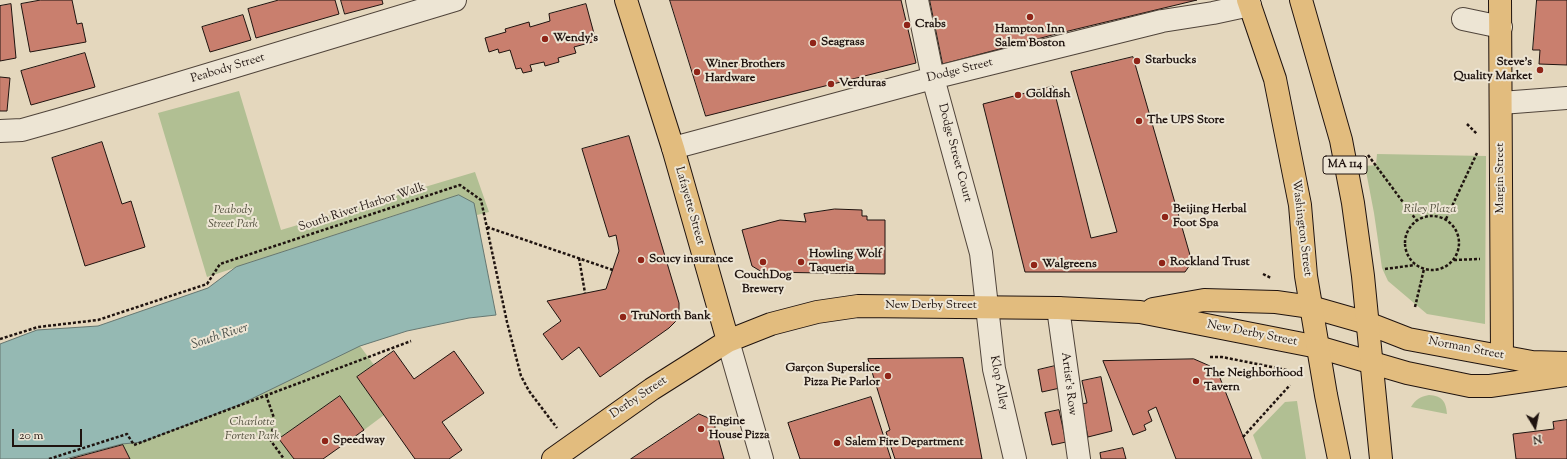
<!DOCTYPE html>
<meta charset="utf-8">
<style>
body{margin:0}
#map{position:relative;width:1567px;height:459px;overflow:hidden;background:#e4d7bd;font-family:"Sorts Mill Goudy",serif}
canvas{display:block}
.north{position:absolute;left:1515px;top:407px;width:40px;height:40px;-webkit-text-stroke:3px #ede5d4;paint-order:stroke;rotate:170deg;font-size:11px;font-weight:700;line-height:16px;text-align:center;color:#1f130f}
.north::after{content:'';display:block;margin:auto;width:14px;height:18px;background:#1f130f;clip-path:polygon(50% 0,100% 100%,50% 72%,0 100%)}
.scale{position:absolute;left:12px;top:429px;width:70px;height:18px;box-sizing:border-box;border:2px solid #1f130f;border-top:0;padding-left:5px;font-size:12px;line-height:14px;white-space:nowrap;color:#1f130f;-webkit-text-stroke:3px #ede5d4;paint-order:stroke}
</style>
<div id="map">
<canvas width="1567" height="459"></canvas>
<div class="north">N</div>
<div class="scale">20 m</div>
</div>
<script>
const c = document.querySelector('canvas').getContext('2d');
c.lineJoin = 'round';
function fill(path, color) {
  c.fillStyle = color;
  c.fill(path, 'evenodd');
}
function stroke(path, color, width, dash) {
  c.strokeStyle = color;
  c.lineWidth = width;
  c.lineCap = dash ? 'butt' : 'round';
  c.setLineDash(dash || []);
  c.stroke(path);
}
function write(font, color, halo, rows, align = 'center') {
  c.font = font + ' "Sorts Mill Goudy",serif';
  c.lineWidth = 4;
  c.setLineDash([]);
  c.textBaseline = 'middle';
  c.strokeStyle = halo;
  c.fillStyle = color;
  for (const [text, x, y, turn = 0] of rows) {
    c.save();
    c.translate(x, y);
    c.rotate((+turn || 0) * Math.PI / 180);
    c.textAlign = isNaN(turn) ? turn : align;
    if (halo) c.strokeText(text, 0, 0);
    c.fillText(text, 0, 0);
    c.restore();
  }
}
fill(new Path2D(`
 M239,91L281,230L475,172L489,212L477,215L480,231L418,208L207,277L158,113Z
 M1377,154L1486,156L1485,324L1427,314L1388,281L1382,268L1374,213L1365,166L1376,165Z
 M407,331L360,346L374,365L357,377L384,415L364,430L340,396L279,439L294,459H130L122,444L65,459H0L204,369Z
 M1429,395C1442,396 1446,401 1447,414L1411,407C1416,399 1420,397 1429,395Z
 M1297,401L1306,459H1262L1253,435L1285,402Z`), '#b1bf93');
const water = new Path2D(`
 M459,195L474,203L496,315L469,318L407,331L360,346L241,404L142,442L122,444L65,459H0V344L37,330L98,326L208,288L236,267Z`);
fill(water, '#95b9b3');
stroke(water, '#667771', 1);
const building = new Path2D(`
 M41,0H72L77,24L82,23L86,42L30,52L21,4Z
 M279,0H335L339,14L256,38L248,9Z
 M341,0H382L383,4L345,14Z
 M670,0H901L916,63L706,116Z
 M930,0H1197L1056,34L943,64Z
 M1537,0H1567V65L1539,64L1540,50H1533Z
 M11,4L16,58L0,61V6Z
 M586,4L596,41L574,47L576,53L558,58L559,62L545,66L544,62L530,65L532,71L523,73L521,68L516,69L510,50L499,53L498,49L489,52L485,38L506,32L505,29L529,22L530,27L550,21L549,14Z
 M243,15L251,40L210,52L202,27Z
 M85,53L95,87L31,105L21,71Z
 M1133,57L1192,262L1185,272H1025L983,104L1053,86L1091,238L1117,232L1071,72Z
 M0,77L10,78L7,111H0Z
 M629,136L679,303V309L676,321L669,328L600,377L579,347L562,360L543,334L561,321L547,301L606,289L619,251L616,235L609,237L582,149Z
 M102,142L122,204L131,201L145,247L85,266L52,158Z
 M835,209L862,210V216H867V220H885V274L762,272L752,266L742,230L780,220L806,222L804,214Z
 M394,351L414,379L454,351L484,393L442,422L462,450L449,459H415L357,377Z
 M963,358L982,459H895L886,432L890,430L868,359Z
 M1194,359L1210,366L1220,378L1252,459H1176L1156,407L1148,411L1152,421L1144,425L1146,430L1133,435L1103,361Z
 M1055,366L1060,388L1042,392L1038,370Z
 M1101,377L1112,431L1088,437L1081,404L1087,403L1082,381Z
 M340,396L364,430L323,459H294L279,439Z
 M871,397L891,459H800L788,423Z
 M1059,410L1066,442L1052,445L1045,413Z
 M699,414L713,420L724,459H631Z
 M1567,420V459H1516L1513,434L1554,429L1553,422Z
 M123,445L130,459H70Z
 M1123,448L1126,459H1101L1100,453Z`);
fill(building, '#c97f6e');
stroke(building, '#1f130f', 1);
const minor = new Path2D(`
 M917,0L933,78L981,253L994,369L1015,459
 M1463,19L1501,27
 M1501,103L1567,98
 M0,131L22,130L61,119L455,0
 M673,148L933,78L1162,21L1213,13L1250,5
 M1058,308L1079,459
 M728,341L762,459`);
const major = new Path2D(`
 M626,0L673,148L728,341
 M1500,0L1502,356
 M1153,309L1204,300L1276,302L1311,307L1367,323L1408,339L1532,362L1567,363
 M553,459L652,389L728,341L771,324L817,312L858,306L1058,308L1140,312L1318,347L1407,373L1470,386H1490L1567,375`);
const highway = new Path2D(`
 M1248,0L1275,79L1300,205L1306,276L1326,395L1339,459
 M1301,0L1341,140L1353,203L1363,276L1381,459`);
stroke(minor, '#50443a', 24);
stroke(major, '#1f130f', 24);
stroke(highway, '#1f130f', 24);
stroke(new Path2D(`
 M1467,124L1477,134
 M1368,155L1417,221
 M1405 243a27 27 0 1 1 54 0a27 27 0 1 1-54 0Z
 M1446,219L1477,153
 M487,227L613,270
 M579,258L585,293
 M1454,260L1480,259
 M1385,269L1415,265
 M1263,274L1271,278
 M1415,307L1424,269
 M0,339L38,327L98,320L207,284L220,264L460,185L481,200L507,322L521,376L529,391L557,428
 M1210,357H1222L1287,370
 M266,395L274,418L271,441L284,459
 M1243,437L1290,385
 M49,459L127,434L134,445L411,341`), '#1f130f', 2.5, [3, 2]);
stroke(minor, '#ede5d4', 22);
stroke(major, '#e2bc7e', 22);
stroke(highway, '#e2bc7e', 22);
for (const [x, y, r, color] of [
 [1030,17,4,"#8f2418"],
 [907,25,4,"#8f2418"],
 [545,39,4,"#8f2418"],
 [813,43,4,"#8f2418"],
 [1137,61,4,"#8f2418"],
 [1540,70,4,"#8f2418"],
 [697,72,4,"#8f2418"],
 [831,84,4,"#8f2418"],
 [1018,95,4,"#8f2418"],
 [1139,121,4,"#8f2418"],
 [1165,217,4,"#8f2418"],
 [641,260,4,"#8f2418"],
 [763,262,4,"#8f2418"],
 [801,262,4,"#8f2418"],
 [1162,263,4,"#8f2418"],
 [1034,265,4,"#8f2418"],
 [623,317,4,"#8f2418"],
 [888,376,4,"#8f2418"],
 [1196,381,4,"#8f2418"],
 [701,429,4,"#8f2418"],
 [325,441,4,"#8f2418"],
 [837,443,4,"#8f2418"]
]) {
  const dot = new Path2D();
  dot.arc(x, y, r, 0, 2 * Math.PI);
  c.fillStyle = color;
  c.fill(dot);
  stroke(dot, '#ede5d4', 1.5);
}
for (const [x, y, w] of [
 [1345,165,44]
]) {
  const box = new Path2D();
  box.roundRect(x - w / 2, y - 9, w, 18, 3);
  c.fillStyle = '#ede5d4';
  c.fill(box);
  stroke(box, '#1f130f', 1);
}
write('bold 11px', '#1f130f', null, [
 ["MA 114",1345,165]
]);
write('bold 12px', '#1f130f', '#ede5d4', [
 ["Crabs",915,25],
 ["Hampton Inn",1030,30,"center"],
 ["Salem Boston",1030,44,"center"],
 ["Wendy's",553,39],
 ["Seagrass",821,43],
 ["Starbucks",1145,61],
 ["Steve's",1532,63,"right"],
 ["Quality Market",1532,77,"right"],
 ["Winer Brothers",705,65],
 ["Hardware",705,79],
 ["Verduras",839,84],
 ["Goldfish",1026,95],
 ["The UPS Store",1147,121],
 ["Beijing Herbal",1173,210],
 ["Foot Spa",1173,224],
 ["Howling Wolf",809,255],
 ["Taqueria",809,269],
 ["Soucy insurance",649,260],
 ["Rockland Trust",1170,263],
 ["Walgreens",1042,265],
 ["CouchDog",763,276,"center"],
 ["Brewery",763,290,"center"],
 ["TruNorth Bank",631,317],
 ["Garçon Superslice",880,369,"right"],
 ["Pizza Pie Parlor",880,383,"right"],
 ["The Neighborhood",1204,374],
 ["Tavern",1204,388],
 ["Engine",709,422],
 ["House Pizza",709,436],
 ["Speedway",333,441],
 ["Salem Fire Department",845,443]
], 'left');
write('12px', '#1f130f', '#ede5d4', [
 ["Peabody Street",228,69,-17],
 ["Dodge Street",960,71,-14],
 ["Dodge Street Court",954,153,75],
 ["Margin Street",1501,178,-90],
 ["Lafayette Street",689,206,74],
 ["South River Harbor Walk",362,208,-18],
 ["Washington Street",1301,228,83],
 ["New Derby Street",931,306],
 ["New Derby Street",1252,334,11],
 ["Norman Street",1466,349,11],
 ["Klop Alley",998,383,79],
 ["Artist's Row",1068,384,83],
 ["Derby Street",639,398,-34]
]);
write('italic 12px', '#524f3d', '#ede5d4', [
 ["Riley Plaza",1430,210],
 ["Peabody",233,211],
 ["Street Park",233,225],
 ["Charlotte",252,423],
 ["Forten Park",252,437]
]);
write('italic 13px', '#484d48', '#ede5d4', [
 ["South River",220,337,-18]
]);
</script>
